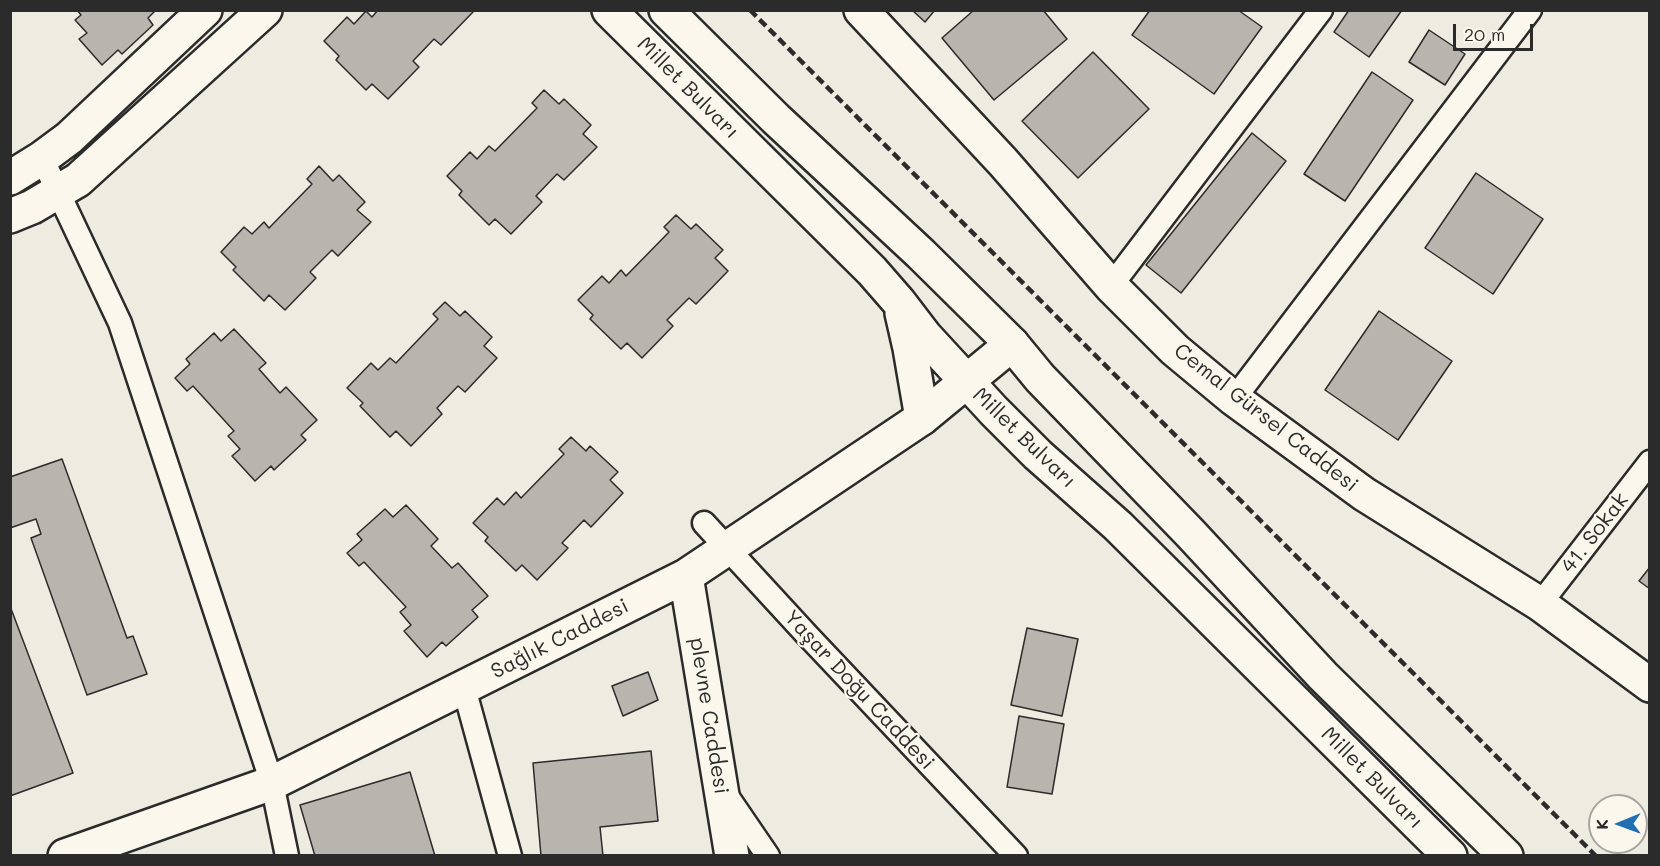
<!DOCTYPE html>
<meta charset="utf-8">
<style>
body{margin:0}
#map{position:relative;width:1660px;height:866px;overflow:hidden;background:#eeebe0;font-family:Mali,sans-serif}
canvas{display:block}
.frame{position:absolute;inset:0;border:12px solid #2b2b2b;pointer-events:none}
.north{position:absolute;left:1588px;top:794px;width:60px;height:60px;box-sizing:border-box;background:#fbf7ec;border:2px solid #a8a59f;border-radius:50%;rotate:269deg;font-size:16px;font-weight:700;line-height:24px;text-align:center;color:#2b2b2b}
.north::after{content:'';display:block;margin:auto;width:21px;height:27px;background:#1f6fb2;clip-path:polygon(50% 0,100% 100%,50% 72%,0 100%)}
.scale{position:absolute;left:1453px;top:24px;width:80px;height:27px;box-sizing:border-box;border:3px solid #2b2b2b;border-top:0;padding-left:8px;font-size:18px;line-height:21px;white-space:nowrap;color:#2b2b2b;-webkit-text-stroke:4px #fbf7ec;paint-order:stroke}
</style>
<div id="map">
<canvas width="1660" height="866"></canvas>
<div class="frame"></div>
<div class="north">K</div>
<div class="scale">20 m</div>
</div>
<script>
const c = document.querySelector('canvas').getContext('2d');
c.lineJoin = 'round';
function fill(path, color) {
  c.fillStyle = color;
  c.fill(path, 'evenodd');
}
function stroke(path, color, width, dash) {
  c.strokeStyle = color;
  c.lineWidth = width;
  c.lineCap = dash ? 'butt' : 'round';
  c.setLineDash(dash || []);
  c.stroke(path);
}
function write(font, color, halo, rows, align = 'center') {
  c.font = font + ' Mali,sans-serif';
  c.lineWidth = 4.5;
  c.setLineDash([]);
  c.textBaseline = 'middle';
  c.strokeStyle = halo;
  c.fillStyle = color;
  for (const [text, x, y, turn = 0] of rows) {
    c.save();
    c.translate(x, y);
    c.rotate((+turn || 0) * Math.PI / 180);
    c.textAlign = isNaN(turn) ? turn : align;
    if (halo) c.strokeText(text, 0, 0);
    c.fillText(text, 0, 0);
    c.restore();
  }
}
const building = new Path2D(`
 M77,10H156L148,18L153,25L122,54L118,50L102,65L79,39L87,33L75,20L81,15Z
 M378,10H472L473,12L441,45L434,39L413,61L419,67L388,99L372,84L366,90L336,60L339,56L324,41L347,17L354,24L366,11L372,17Z
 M912,10H935L925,22Z
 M974,10H1043L1067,39L994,100L942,38Z
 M1150,10H1238L1262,27L1214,94L1132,35Z
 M1349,10H1402L1369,57L1334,32Z
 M1429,30L1465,54L1445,85L1409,62Z
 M1093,52L1149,109L1078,178L1022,121Z
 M1372,72L1413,100L1345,201L1304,174Z
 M544,90L559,104L564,99L591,125L583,134L597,147L564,180L557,174L536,196L542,202L511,234L495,219L489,225L459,195L462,191L447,176L470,152L477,159L489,146L495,151L537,108L532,103Z
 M1252,133L1286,161L1181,293L1146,265Z
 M319,166L333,181L339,175L365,202L357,210L371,222L338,256L332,250L310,272L316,278L285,310L269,295L264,301L233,270L236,267L221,252L244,227L252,234L264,222L269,228L312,184L307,179Z
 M1476,173L1543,219L1493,294L1425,248Z
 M676,215L691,229L696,224L723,250L715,258L728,271L696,304L689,298L667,320L673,326L642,358L627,343L621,349L590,319L593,315L578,300L602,276L609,283L621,270L626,276L669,232L664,227Z
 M445,302L460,316L465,311L492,337L484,346L497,358L465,392L458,386L437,408L442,414L411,446L396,431L390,437L360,406L363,403L347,388L371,363L378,370L390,358L396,363L438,319L433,314Z
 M1379,311L1452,361L1398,440L1325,390Z
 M234,329L266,363L259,369L280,393L286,387L317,420L301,435L306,440L274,470L271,466L255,481L232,456L240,449L228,436L234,431L193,386L187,391L175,378L190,364L186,359L214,333L221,341Z
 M571,437L586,451L590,446L618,472L610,480L623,493L591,527L584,520L562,543L568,548L537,580L522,565L516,571L485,541L488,537L473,523L497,498L504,505L516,492L521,498L564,454L559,449Z
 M62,459L127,638L133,636L147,674L87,695L31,538L41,534L36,519L10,528V477Z
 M406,505L438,539L431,546L452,568L458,563L488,596L472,610L478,617L446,646L442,642L427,657L404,631L411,625L400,612L406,607L364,562L359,566L347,553L362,540L357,534L385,509L393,517Z
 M1650,567V589L1639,581Z
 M10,606L73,773L10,796Z
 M1027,628L1078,639L1062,716L1011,705Z
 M648,672L658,700L623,716L612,686Z
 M1019,716L1064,724L1052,794L1007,787Z
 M651,751L658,821L600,827L603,856H541L533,763Z
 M410,772L435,856H315L300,805Z`);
fill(building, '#b8b5ae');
stroke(building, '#2b2b2b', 1.5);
const street = new Path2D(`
 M42,158L120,323L272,783L287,856
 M1111,286L1321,10
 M1234,399L1530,10
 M704,523L808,636L1016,856
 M1540,604L1650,462
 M464,688L510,856
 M725,793L768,856`);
const secondary = new Path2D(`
 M861,10L1003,162L1111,286L1175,350L1234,399L1364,494L1540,604L1650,685
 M10,178L42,158L69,138L205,10
 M10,216L32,207L78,180L265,10
 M686,576L732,856
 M65,856L272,783L686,576L922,418L1012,344`);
const primary = new Path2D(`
 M609,10L872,271L899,302L925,336L994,411L1038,455L1118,526L1450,856
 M666,10L776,119L921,254L1012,344L1040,378L1190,533L1323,676L1506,856
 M902,313L910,348L922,418`);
stroke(street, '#2b2b2b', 27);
stroke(secondary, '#2b2b2b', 38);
stroke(primary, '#2b2b2b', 38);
stroke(street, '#fbf7ec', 22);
stroke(secondary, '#fbf7ec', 33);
stroke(primary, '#fbf7ec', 33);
stroke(new Path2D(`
 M750,10L1596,856`), '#2b2b2b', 4.5, [9, 4.5]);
write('21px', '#2b2b2b', '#fbf7ec', [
 ["Millet Bulvarı",688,88,45],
 ["Cemal Gürsel Caddesi",1266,418,38],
 ["Millet Bulvarı",1024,438,44],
 ["41. Sokak",1595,533,-52],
 ["Sağlık Caddesi",560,639,-27],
 ["Yaşar Doğu Caddesi",859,690,47],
 ["plevne Caddesi",709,716,81],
 ["Millet Bulvarı",1372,778,45]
]);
</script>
